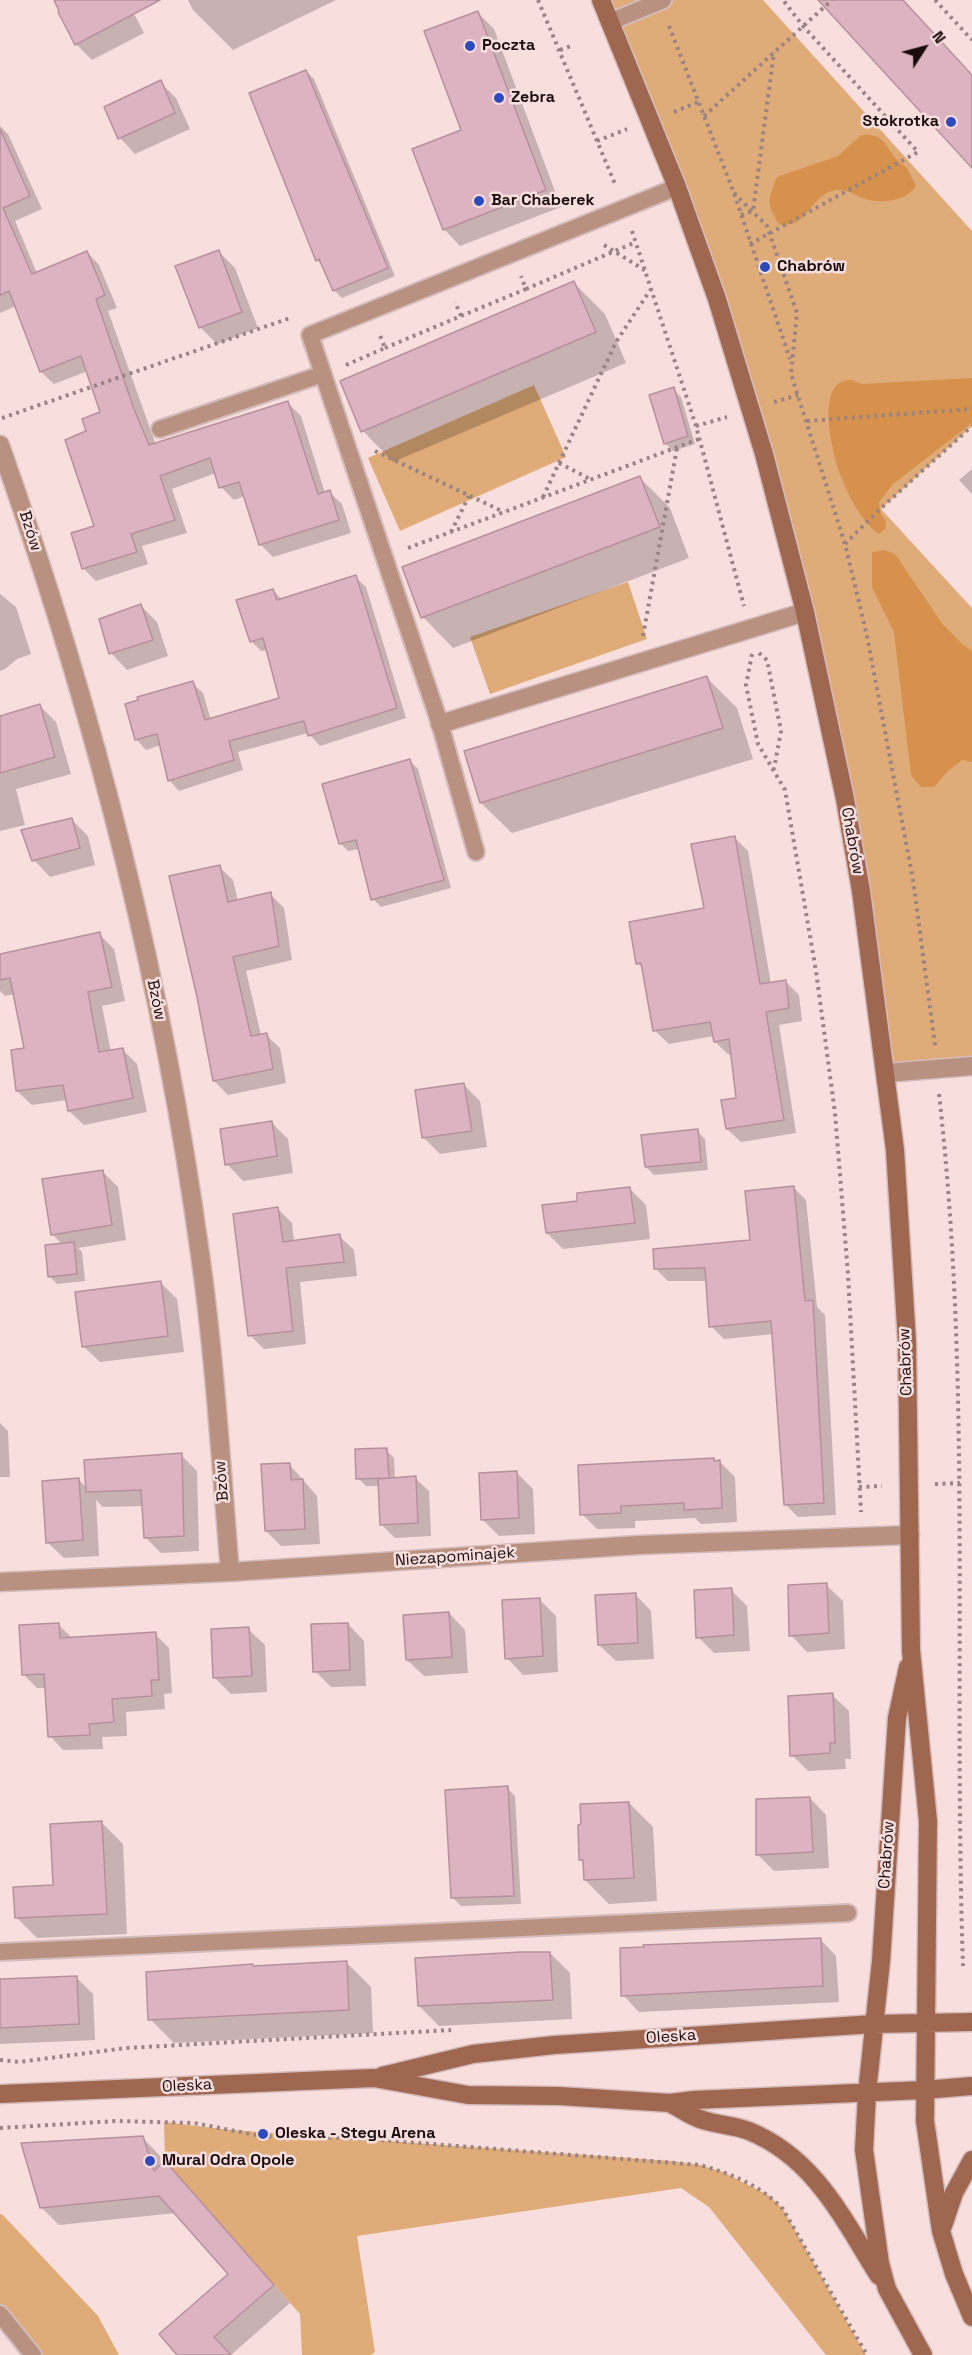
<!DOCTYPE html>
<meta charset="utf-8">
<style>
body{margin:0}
#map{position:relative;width:972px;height:2355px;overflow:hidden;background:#f9dede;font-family:"Space Grotesk",sans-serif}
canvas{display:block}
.north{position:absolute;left:894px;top:18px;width:60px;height:60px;-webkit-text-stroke:4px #f9dede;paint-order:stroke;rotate:54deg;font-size:16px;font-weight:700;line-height:24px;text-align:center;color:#1a0c0c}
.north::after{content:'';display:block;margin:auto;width:21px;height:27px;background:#1a0c0c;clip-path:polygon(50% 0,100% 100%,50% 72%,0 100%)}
</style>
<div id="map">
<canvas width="972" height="2355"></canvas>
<div class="north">N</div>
</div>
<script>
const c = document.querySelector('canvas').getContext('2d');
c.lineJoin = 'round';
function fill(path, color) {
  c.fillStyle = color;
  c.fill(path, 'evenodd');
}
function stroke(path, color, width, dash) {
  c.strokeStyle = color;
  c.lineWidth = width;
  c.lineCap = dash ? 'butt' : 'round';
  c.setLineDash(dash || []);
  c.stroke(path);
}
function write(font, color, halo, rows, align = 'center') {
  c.font = font + ' "Space Grotesk",sans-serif';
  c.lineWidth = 5;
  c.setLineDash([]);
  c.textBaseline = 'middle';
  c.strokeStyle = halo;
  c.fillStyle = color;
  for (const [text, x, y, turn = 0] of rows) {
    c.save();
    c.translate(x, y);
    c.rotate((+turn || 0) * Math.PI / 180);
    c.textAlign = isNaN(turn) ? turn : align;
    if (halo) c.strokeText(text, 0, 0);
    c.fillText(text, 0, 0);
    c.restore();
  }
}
fill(new Path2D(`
 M601,0H763L972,231V426L881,509L972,608V1066L886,1073L861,891L764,454Z
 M534,385L566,457L400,531L368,458Z
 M628,582L647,639L490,694L470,637Z
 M164,2122L231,2130L671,2161L700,2165L723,2172L770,2196L783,2209L866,2355H826L709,2207L681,2188L357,2236L375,2352L371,2355H302L300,2314L165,2161Z
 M0,2214L3,2215L98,2316L119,2355H33L0,2314Z`), '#dfab79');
fill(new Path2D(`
 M867,134L878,137L885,143L895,158L907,168L916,186C906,201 883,204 866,199C856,196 846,188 835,190C809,195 808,230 779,224C766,204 768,198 777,177L838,156L860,136Z
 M972,378V423L893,484L879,502L881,514L886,522L885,529L879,534C862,522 848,496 841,476C833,457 814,382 849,380C853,380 859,383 863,384Z
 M884,550L895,554L941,622L962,644L972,651V762L962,760L948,771L934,787H921L911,775L894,632L872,587V552Z`), '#d6914c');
fill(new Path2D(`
 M55,0H127L144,33L92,60L76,44Z
 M188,0H336L233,50L193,10Z
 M478,13L494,29L561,207L460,246L444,229L463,131Z
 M306,71L314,79L395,276L342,298L334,290L323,266L317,260Z
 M160,82L176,98L190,129L135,154L120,138L106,108Z
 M0,126L8,134L42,209L15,221L37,273L87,252L99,265L117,308L108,311L156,445L288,403L301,416L325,493L329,492L342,504L351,533L273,557L260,544L245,496L234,500L221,487L216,473L172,489L187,533L142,546L148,564L96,581L83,568L96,527L88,432L102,413L88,371L54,384L41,372L16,306L0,313Z
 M218,251L235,268L258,328L217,344L200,327Z
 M574,283L605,314L626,363L393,462L363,431Z
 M673,389L681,397L695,444L673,451L665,443Z
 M972,469V494L959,480Z
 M640,478L670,508L689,558L453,648L423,617Z
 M355,577L366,587L406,718L320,746L308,733L238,752L243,770L179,791L169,780L161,745L146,750L136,739L192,683L203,693L211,720L281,700L268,650L261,651L251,641L273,590L282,600Z
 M0,594L16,607L31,654L17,659L5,669L0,671Z
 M141,606L157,622L168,656L127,670L111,653Z
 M707,678L737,708L753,759L512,833L481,803Z
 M40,706L56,722L71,774L16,789L25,825L0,831V717Z
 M410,761L418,769L451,888L381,907L373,899L359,849L348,851L340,843Z
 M72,820L88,836L95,865L50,877L34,860Z
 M735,838L748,851L771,984L786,982L799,995L802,1021L779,1025L796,1133L741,1142L727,1129L738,1099L732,1054L729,1055L715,1042L714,1036L669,1044L655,1031L644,969L638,964L706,910Z
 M219,867L233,880L238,901L270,894L284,908L292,960L246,971L261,1035H266L280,1048L286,1083L228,1095L214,1081Z
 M99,934L114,949L125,1001L102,1006L111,1052L123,1050L137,1064L147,1112L84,1125L69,1111L67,1100L32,1105L17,1091L26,1049L15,994L5,996L0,991V955Z
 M463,1084L480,1101L487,1147L440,1154L424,1138Z
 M272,1123L288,1139L293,1173L243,1181L227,1164Z
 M697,1131L705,1139L708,1170L654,1175L646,1167Z
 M103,1172L118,1187L126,1240L78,1248L82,1252L85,1281L57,1284L49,1276L63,1245L52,1234Z
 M793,1187L806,1200L817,1307L825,1315L836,1515L798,1517L785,1504L774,1334L724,1339L711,1326L707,1281H668L655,1268L752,1241Z
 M630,1189L646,1205L650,1239L563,1249L547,1233L579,1202Z
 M278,1209L292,1223L294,1242L339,1236L354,1250L357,1276L300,1282L306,1344L264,1349L250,1335Z
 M161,1283L177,1299L184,1352L100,1362L83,1346Z
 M0,1423L8,1431L10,1477H0Z
 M386,1450L394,1458L395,1479L415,1478L429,1491L431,1536L395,1538L382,1525L380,1486H366L358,1478Z
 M181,1455L197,1471L199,1551L161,1553L145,1537L144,1506L103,1507L96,1500L99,1556L64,1558L47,1542L79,1480L87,1488Z
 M713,1460L720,1462L735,1477L737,1522L701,1524L695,1518L635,1521V1528L597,1529L582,1514Z
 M290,1465L317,1496L320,1544L281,1546L266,1531Z
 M516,1472L533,1489L535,1534L499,1536L483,1520Z
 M826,1585L843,1601L845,1649L807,1652L791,1635Z
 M731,1590L747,1606L750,1651L714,1653L698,1637Z
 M635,1594L651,1611L654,1659L616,1661L599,1645Z
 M539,1599L556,1616L558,1672L523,1675L507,1658Z
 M449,1613L465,1630L468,1673L424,1676L407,1660Z
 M58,1624L73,1639L155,1634L169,1648L172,1693L164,1694L165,1709L126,1712L127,1736L102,1737L103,1749L63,1750L50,1736L47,1688H37L23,1674Z
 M348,1624L364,1641L366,1686L331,1687L315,1671Z
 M248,1629L265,1645L267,1692L231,1694L214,1677Z
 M832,1695L849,1711L851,1759H845L846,1769L808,1771L792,1755Z
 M507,1788L515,1796L521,1904L461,1906L453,1898Z
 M810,1798L826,1815L829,1868L774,1871L757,1854Z
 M629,1803L653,1827L657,1901L609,1904L585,1880L584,1863L581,1860Z
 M102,1823L123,1844L127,1934L37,1938L16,1917L55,1886Z
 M820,1939L836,1956L839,2002L639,2012L623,1995Z
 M550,1953L570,1973L572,2019L439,2026L419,2006Z
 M347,1963L371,1987L373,2033L174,2043L150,2019L253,1966L255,1968Z
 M76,1977L93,1994L95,2040L0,2044V1981Z
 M143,2138L160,2156L163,2165L165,2163L183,2181L290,2303L231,2355H179L230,2274L176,2213L59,2225L41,2207Z`), '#0003');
const building = new Path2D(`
 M54,0H160L75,45L58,12L59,11Z
 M818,0H903L972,75V168Z
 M478,11L546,190L443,230L412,149L461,130L424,31Z
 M306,70L388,268L333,291L319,259L316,261L249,93Z
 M161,80L175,113L118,139L104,107Z
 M0,129L30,196L3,208L32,274L87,251L105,295L96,299L134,409L149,445L288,401L318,494L330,490L339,520L259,545L239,482L219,488L210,458L160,476L175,520L131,534L137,552L82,569L71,533L94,526L65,440L86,431L82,419L100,412L81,356L40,372L9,291L0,295Z
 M219,250L242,312L199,328L175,266Z
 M574,281L596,332L361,432L340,381Z
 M674,387L688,436L664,444L649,395Z
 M640,476L660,527L421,618L402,567Z
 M356,575L397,708L308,736L304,721L229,741L234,760L168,781L157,734L135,740L125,704L138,700L137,697L193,681L205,720L279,698L263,638L250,642L236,600L273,589L277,600Z
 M141,604L153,640L109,654L99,619Z
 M707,676L723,728L480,803L464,751Z
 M40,704L55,757L0,773V716Z
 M410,759L444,880L371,900L356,840L339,844L322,784Z
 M72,818L80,848L32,861L21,830Z
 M735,836L760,984L786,980L789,1008L766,1012L784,1120L726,1129L721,1100L736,1098L729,1039L714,1042L710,1022L653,1031L641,963L636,964L629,922L704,908L691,844Z
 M220,865L228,902L271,892L279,946L233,957L251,1036L267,1033L273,1069L213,1081L197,997L169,876Z
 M100,932L112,987L88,992L99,1052L123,1048L133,1098L68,1111L63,1085L16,1091L11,1050L24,1048L10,978L0,980V954Z
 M464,1083L472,1131L422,1138L415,1090Z
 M272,1121L277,1156L225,1165L220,1129Z
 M698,1129L701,1162L645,1167L641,1135Z
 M103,1170L112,1225L51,1235L42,1179Z
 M794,1186L805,1301L813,1300L824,1503L784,1505L771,1321L709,1327L705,1268L654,1269L653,1249L750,1240L745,1191Z
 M630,1187L635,1223L546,1233L542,1205L577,1201V1193Z
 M278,1207L283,1242L340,1234L344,1262L286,1268L293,1331L248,1336L233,1214Z
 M74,1242L77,1274L48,1277L45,1245Z
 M161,1281L168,1336L82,1347L75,1292Z
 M387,1448L389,1478L356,1479L355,1449Z
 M182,1453L184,1536L144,1538L141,1490L86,1492L84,1460Z
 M714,1458V1461L720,1460L722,1508L684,1510V1503L621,1506V1513L580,1515L578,1465Z
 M290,1463L291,1480L303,1479L305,1529L265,1531L261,1464Z
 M517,1471L519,1518L481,1520L479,1473Z
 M416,1476L418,1523L380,1525L378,1479Z
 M79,1478L83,1540L46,1543L42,1481Z
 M827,1583L829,1633L789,1636L788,1585Z
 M732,1588L734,1635L696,1638L694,1590Z
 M636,1593L638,1643L598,1645L595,1595Z
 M540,1598L543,1656L505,1659L502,1600Z
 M449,1612L452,1657L406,1660L403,1615Z
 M59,1623L60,1638L156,1632L159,1680H151L152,1696L112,1699L114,1722L89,1724L90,1735L48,1737L44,1674L22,1675L19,1625Z
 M348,1623L350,1670L313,1672L311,1624Z
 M249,1627L252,1676L213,1678L211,1629Z
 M833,1693L835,1743H830V1753L790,1756L788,1696Z
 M508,1786L514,1896L451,1898L445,1790Z
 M810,1797L813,1852L756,1855V1799Z
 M629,1802L634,1878L584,1880L583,1860H579L578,1825L581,1824L580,1804Z
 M102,1821L107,1914L15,1918L13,1887L53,1885L50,1824Z
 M821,1938L823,1986L621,1996L620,1948L644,1947L643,1945Z
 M521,1952H550L553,2000L418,2006L415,1958Z
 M347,1961L349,2010L148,2020L146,1972L253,1964V1966Z
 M77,1976L79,2024L0,2028V1979Z
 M143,2136L154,2171L165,2161L274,2285L214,2337L231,2355H177L159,2334L228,2274L159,2196L40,2208L21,2143Z`);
fill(building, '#dcb4c1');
stroke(building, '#b7909d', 1.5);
const lane = new Path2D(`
 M610,22L663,0
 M160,429L323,374
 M476,852L440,724L310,335L677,187
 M0,1952L848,1913
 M0,2314L33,2355`);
const street = new Path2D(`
 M0,445C93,707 162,978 200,1254C215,1359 221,1466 230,1572
 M440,724L805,612
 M886,1073L972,1066
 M0,1582L230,1572L639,1545L910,1535`);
const secondary = new Path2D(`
 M601,0L677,187L717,299L764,454L805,612L845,799L861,891L895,1150L907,1342L911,1650L928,1821L925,2121L941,2231L954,2274L972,2317
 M908,1667L897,1718L881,1961L867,2093L864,2150L880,2263L887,2289L923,2355
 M382,2076L473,2054L554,2045L874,2024L972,2022
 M0,2094L374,2078L468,2095L559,2096L670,2103L694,2100L924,2090L972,2086
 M670,2103C681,2109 692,2117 703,2120C718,2125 734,2125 749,2131C815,2158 843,2219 879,2276
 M943,2226L954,2193L972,2160`);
stroke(lane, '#d5bcbc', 20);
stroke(street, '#d5bcbc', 21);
stroke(secondary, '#d5bcbc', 21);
stroke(new Path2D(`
 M538,0L615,184
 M935,0L972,40
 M669,26L734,193L790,359
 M560,50L571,46
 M674,112L698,102
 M704,116L832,0
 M597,141L627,129
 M734,193L767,226L797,313L791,374L845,544L867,636L913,880L935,1045
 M741,215L753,211L774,52
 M632,231L696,426L744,606
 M750,244L918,152L803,26L783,0
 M604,245L646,271
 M526,289L636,242
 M461,316L526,289L521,276
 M385,348L461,316L455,302
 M346,365L385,348L379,333
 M774,402L798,395
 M2,418L290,318
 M807,421L972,409
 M696,426L727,417
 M375,451L504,512
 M559,463L592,480
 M543,497L616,342L651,289
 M451,532L469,496
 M845,544L880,509L972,426
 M408,548L699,439
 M643,636L677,448
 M759,653L767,660L781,731L774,769
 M752,654L746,685L758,744L785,790L816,971L835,1113L848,1274L861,1512
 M939,1094C972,1384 953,1676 963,1966
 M935,1484L960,1483
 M859,1487L882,1486
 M0,2060L19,2062L126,2048L451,2030
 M0,2128L116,2121L194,2123L261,2136L355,2138L700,2165C732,2174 760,2185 783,2209L867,2355`), '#998383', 4, [3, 4.5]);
stroke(lane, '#b99181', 16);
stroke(street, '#b99181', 18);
stroke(secondary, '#a06750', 18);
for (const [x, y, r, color] of [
 [470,46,6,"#2e4bbb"],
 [499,98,6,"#2e4bbb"],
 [951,122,6,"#2e4bbb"],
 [479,201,6,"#2e4bbb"],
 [765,267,6,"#2e4bbb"],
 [263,2134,6,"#2e4bbb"],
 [150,2161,6,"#2e4bbb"]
]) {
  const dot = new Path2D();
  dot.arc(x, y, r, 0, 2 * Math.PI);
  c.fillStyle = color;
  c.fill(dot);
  stroke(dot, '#f9dede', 2);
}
write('bold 16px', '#1a0c0c', '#f9dede', [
 ["Poczta",482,46],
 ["Zebra",511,98],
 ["Stokrotka",939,122,"right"],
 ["Bar Chaberek",491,201],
 ["Chabrów",777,267],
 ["Oleska - Stegu Arena",275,2134],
 ["Mural Odra Opole",162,2161]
], 'left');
write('16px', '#1a0c0c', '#f9dede', [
 ["Bzów",30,531,72],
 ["Chabrów",852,841,80],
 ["Bzów",156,1000,78],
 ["Chabrów",906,1362,-92],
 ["Bzów",222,1481,-95],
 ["Niezapominajek",455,1557,-4],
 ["Chabrów",887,1855,-86],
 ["Oleska",671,2037,-4],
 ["Oleska",187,2086,-3]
]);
</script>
